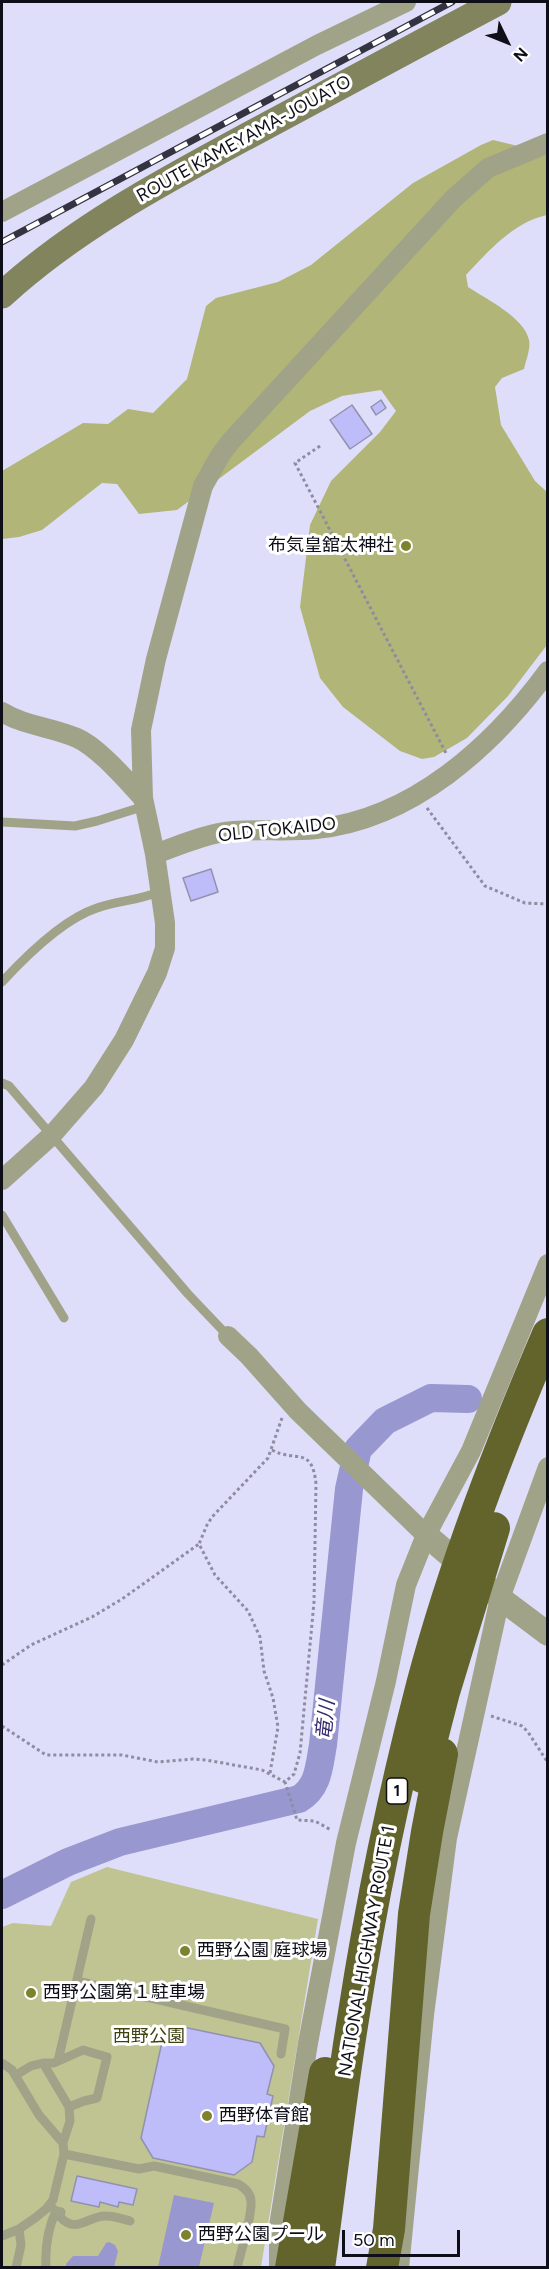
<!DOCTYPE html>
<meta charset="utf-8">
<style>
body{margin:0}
#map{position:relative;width:549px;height:2269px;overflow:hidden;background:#dfdefa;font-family:Figtree,sans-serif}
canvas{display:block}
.frame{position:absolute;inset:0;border:3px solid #0e0e19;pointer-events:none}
.north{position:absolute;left:477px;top:12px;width:60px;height:60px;-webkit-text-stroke:4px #fff;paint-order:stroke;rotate:133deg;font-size:16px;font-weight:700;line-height:24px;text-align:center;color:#0e0e19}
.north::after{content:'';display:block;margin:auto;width:21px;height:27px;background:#0e0e19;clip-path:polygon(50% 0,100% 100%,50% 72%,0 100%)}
.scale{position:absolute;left:342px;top:2230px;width:118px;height:27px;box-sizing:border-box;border:3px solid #0e0e19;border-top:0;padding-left:8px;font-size:18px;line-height:21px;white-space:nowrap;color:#0e0e19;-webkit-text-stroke:4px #fff;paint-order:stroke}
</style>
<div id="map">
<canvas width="549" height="2269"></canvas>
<div class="frame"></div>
<div class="north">N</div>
<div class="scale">50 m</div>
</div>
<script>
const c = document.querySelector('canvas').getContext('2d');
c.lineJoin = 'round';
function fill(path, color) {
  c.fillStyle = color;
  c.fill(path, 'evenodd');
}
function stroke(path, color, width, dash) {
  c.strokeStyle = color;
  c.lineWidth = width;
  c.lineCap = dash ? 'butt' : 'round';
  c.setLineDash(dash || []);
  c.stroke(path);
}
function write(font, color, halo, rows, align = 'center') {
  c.font = font + ' Figtree,"Noto Sans JP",sans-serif';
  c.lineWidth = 6;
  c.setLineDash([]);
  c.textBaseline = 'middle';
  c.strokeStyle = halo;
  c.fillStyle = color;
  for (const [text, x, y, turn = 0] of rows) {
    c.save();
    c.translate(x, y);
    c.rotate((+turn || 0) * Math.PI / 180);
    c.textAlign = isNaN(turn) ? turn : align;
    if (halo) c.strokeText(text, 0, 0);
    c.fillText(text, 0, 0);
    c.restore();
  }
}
fill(new Path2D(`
 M107,1867L318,1919L261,2267H2V1927L13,1923L51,1926L71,1882Z`), '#c0c493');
fill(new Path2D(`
 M493,140L547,153V215C512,223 490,250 466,275L468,287C486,299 524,317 529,340C531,348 526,360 524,369L502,378L495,387L501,425L535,481L547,492V645L508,696L467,738L434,757L422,759L400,751L343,707L320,678L300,607L310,525L331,481L380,432L396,411L381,390L342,396L310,411L177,510L139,514L117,484L102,483L42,530L19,537L2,539V471L83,423L108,424L128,409L153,413L187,379L206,306L216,298L278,282L311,265L413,183L481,145Z`), '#b1b577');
fill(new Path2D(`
 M174,2195L214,2203L199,2267H158Z
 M109,2242L115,2245L118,2251L114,2267H66V2264L73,2256H98L106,2243Z`), '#9997d0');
stroke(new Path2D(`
 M2,1895L68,1862L120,1842L299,1799C319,1787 319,1766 323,1745L349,1489L358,1449L385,1421L431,1398L468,1399`), '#9997d0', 28);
const building = new Path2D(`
 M381,400L386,408L376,415L371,407Z
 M352,405L372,434L350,449L330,420Z
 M211,869L218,892L191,901L183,878Z
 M183,2027L260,2043L274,2066L267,2094L273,2096L264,2137L257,2136L252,2162L234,2175L153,2158L141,2138L162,2042Z
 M77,2176L137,2189L133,2205L119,2202L118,2207L100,2202L99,2207L71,2201Z`);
fill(building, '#bfbdf9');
stroke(building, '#9191b0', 1.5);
stroke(new Path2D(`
 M320,446L295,463L447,755
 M427,808L485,886L525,903L548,904
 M272,1450C296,1463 312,1445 316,1484L314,1602L300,1753L294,1774L285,1782L297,1820L315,1821L331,1830
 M2,1665L31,1645L92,1617L122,1599L199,1544
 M491,1716L522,1726L528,1732L548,1763
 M2,1726L46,1755H122L158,1762L193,1759L206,1760L262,1770L285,1782
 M270,1773L278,1727L273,1698L264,1671L260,1637L248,1611L215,1575L199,1544L207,1525L212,1517L268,1458L282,1418`), '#8d8ca1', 3, [3, 3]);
stroke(new Path2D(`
 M2,822L75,826L97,821L145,806
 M2,982C26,956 63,919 97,908C118,900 140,901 160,891
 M2,1083L9,1086L188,1294L228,1336
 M2,1215L64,1318
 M77,1981L285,2029L281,2054
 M58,2061L91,1919
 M2,2063L12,2070L39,2115L63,2143L64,2154L53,2200L46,2209L35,2218L19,2229L2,2236
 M43,2063H54L83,2050L107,2057L97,2098L84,2101L69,2107
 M16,2075L31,2066L43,2063L69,2107L70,2121L63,2143
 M64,2154L139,2169L154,2166L238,2184C245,2188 251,2193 251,2202C252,2217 241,2251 237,2268
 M56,2211L61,2212L60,2217C77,2235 89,2215 106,2216C114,2216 123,2219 130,2221
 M16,2268L21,2245L19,2229
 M46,2268C45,2249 48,2228 56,2211L51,2207`), '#a1a388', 9);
stroke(new Path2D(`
 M2,212L317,45L406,2
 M2,712C25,726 52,727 77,738C98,747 127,781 143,798
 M155,854C180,845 207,833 234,831C261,829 289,832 316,829C413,819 493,746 548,671
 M2,1180L52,1135L94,1087L124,1040L157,973L165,948V923L155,854L143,798L141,730L156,659L203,486L221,454L231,441L454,198L488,168L548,143
 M228,1336L249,1356L298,1411L426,1535
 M279,2268V2226L308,2043L346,1843L386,1681L406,1585L426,1535L471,1451L548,1264
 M399,2268L424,2015L447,1838L500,1598L548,1467`), '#a1a388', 20);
stroke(new Path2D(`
 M426,1535L500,1598L548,1634`), '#a1a388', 24);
stroke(new Path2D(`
 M2,295C75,228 166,180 253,133C335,89 416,45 498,2`), '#81845d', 27);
stroke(new Path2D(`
 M422,1777L444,1692L494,1528
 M291,2268L325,2073
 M319,2268C331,2183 340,2097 354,2013C371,1903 394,1793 422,1685C454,1565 499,1449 548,1334
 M382,2268L389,2229L414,1914L427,1832L442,1754`), '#62642c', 32);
const rail = new Path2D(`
 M2,242L452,2`);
stroke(rail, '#333341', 7);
stroke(rail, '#fff', 4.5, [14]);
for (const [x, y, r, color] of [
 [406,546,6,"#7f822c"],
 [185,1951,6,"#7f822c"],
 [31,1993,6,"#7f822c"],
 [207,2116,6,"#7f822c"],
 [186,2235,6,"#7f822c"]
]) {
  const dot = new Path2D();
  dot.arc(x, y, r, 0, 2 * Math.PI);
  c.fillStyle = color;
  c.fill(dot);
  stroke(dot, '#fff', 2);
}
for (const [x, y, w] of [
 [397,1791,21]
]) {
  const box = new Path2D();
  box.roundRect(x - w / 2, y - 13, w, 26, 4.5);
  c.fillStyle = '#fff';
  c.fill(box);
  stroke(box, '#0e0e19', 1.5);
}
write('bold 16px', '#0e0e19', null, [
 ["1",397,1791]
]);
write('18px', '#0e0e19', '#fff', [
 ["ROUTE KAMEYAMA-JOUATO",244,139,-29],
 ["OLD TOKAIDO",277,830,-6],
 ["NATIONAL HIGHWAY ROUTE 1",367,1951,-80]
]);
write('18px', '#0e0e19', '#fff', [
 ["布気皇舘太神社",394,546,"right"],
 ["西野公園 庭球場",197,1951],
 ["西野公園第１駐車場",43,1993],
 ["西野体育館",219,2116],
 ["西野公園プール",198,2235]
], 'left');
write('18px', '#3f4111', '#fff', [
 ["西野公園",149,2037]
]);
write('italic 20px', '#352a6f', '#fff', [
 ["竜川",326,1720,-84]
]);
</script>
